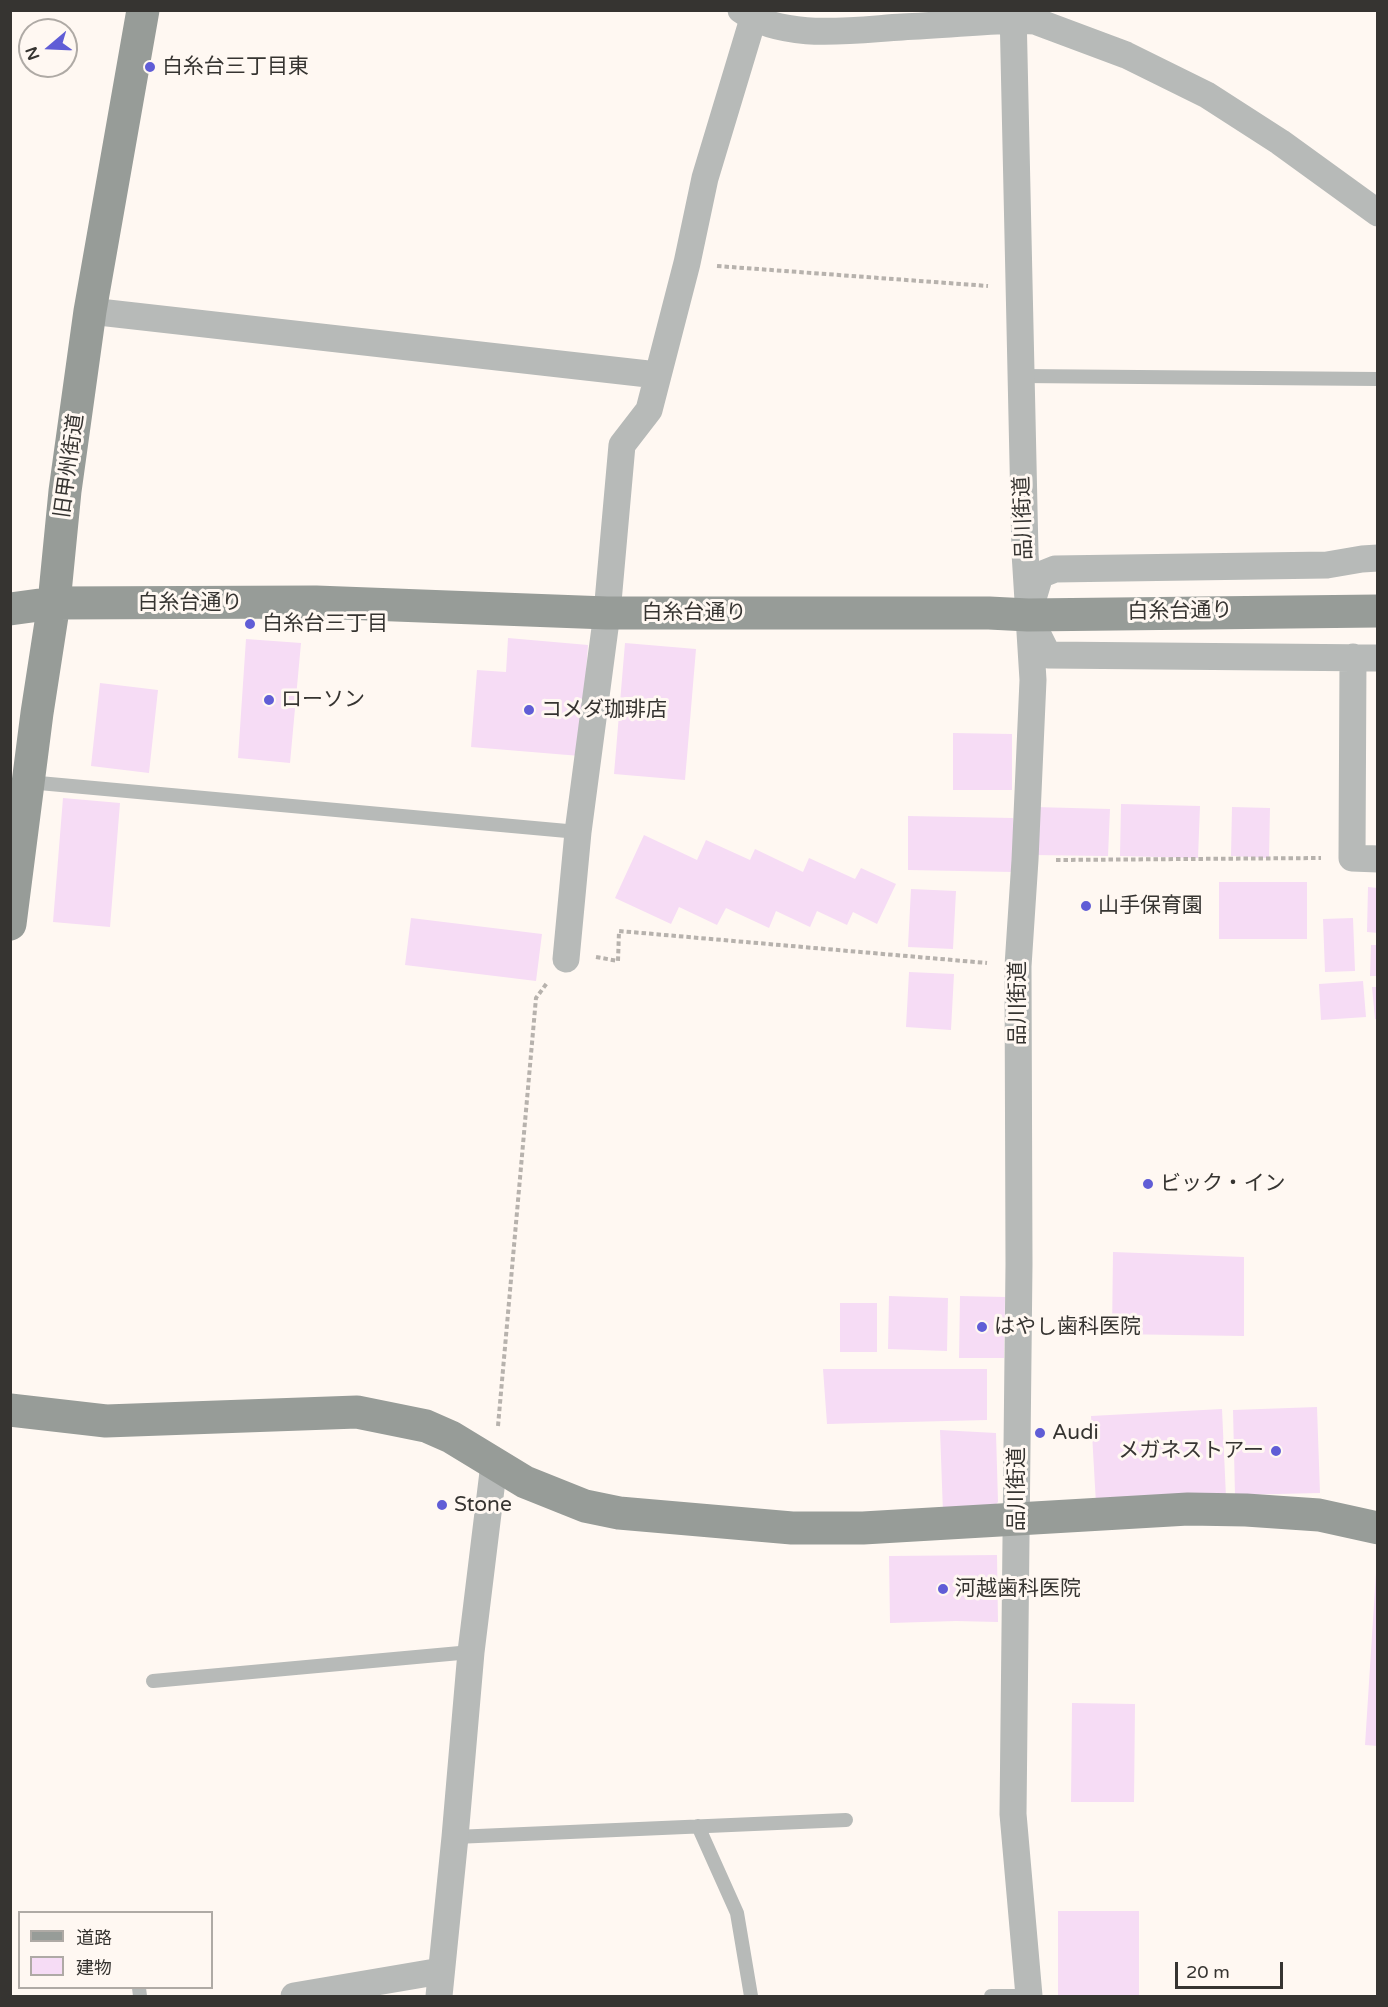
<!DOCTYPE html>
<meta charset="utf-8">
<style>
body{margin:0}
#map{position:relative;width:1388px;height:2007px;overflow:hidden;background:#fff8f2;font-family:"Varela Round","Noto Sans JP",sans-serif}
canvas{display:block}
.frame{position:absolute;inset:0;border:12px solid #363431;pointer-events:none}
.legend{position:absolute;left:18px;top:1911px;width:195px;height:78px;box-sizing:border-box;background:#fff8f2;border:2px solid #afaaa5;margin:0;padding:8px 10px;list-style:none;font-size:18px;color:#363431}
.legend li{display:flex;align-items:center;gap:12px;height:30px}
.legend b{width:30px;border:2px solid #afaaa5}
.north{position:absolute;left:18px;top:18px;width:60px;height:60px;box-sizing:border-box;background:#fff8f2;border:2px solid #afaaa5;border-radius:50%;rotate:251deg;font-size:16px;font-weight:700;line-height:24px;text-align:center;color:#363431}
.north::after{content:'';display:block;margin:auto;width:21px;height:27px;background:#605dd6;clip-path:polygon(50% 0,100% 100%,50% 72%,0 100%)}
.scale{position:absolute;left:1175px;top:1962px;width:108px;height:27px;box-sizing:border-box;border:3px solid #363431;border-top:0;padding-left:8px;font-size:18px;line-height:21px;white-space:nowrap;color:#363431;-webkit-text-stroke:4px #fff8f2;paint-order:stroke}
</style>
<div id="map">
<canvas width="1388" height="2007"></canvas>
<div class="frame"></div>
<ul class="legend">
<li><b style="height:8px;background:#979c98"></b>道路</li>
<li><b style="height:16px;background:#f6dcf5"></b>建物</li>
</ul>
<div class="north">N</div>
<div class="scale">20 m</div>
</div>
<script>
const c = document.querySelector('canvas').getContext('2d');
c.lineJoin = 'round';
function fill(path, color) {
  c.fillStyle = color;
  c.fill(path, 'evenodd');
}
function stroke(path, color, width, dash) {
  c.strokeStyle = color;
  c.lineWidth = width;
  c.lineCap = dash ? 'butt' : 'round';
  c.setLineDash(dash || []);
  c.stroke(path);
}
function write(font, color, halo, rows, align = 'center') {
  c.font = font + ' "Varela Round","Noto Sans JP",sans-serif';
  c.lineWidth = 6;
  c.setLineDash([]);
  c.textBaseline = 'middle';
  c.strokeStyle = halo;
  c.fillStyle = color;
  for (const [text, x, y, turn = 0] of rows) {
    c.save();
    c.translate(x, y);
    c.rotate((+turn || 0) * Math.PI / 180);
    c.textAlign = isNaN(turn) ? turn : align;
    if (halo) c.strokeText(text, 0, 0);
    c.fillText(text, 0, 0);
    c.restore();
  }
}
fill(new Path2D(`
 M508,638L588,645L580,756L471,747L477,670L506,672Z
 M246,639L301,643L290,763L238,758Z
 M625,643L696,649L685,780L614,774Z
 M100,683L158,690L149,773L91,766Z
 M953,733L1012,734V790H953Z
 M63,798L120,803L110,927L53,922Z
 M1121,804L1200,806L1198,858L1120,856Z
 M1034,807L1110,809L1108,856L1033,855Z
 M1232,807L1270,808L1269,858L1231,856Z
 M908,816L1013,818V872L908,870Z
 M644,835L697,860L706,840L750,860L755,849L803,872L809,858L855,879L861,868L896,884L877,924L853,912L847,925L817,911L810,927L776,911L769,928L726,908L717,925L679,907L671,924L615,898Z
 M1219,882H1307V939H1219Z
 M1368,887L1378,888V933L1367,932Z
 M911,889L956,891L953,949L908,947Z
 M411,918L542,934L536,981L405,965Z
 M1353,918L1355,971L1325,972L1323,919Z
 M1371,945H1378V976H1370Z
 M909,972L954,974L951,1030L906,1027Z
 M1363,981L1366,1017L1321,1020L1319,984Z
 M1372,987H1378V1019H1375Z
 M1113,1252L1244,1257V1336L1112,1334Z
 M889,1296L948,1298L947,1351L888,1349Z
 M960,1296L1005,1297L1004,1358H959Z
 M840,1303H877V1352H840Z
 M823,1369H987V1420L827,1424Z
 M1317,1407L1320,1493L1235,1495L1233,1410Z
 M1222,1409L1226,1497L1096,1504L1091,1416Z
 M940,1430L996,1433L998,1502L989,1512L943,1513Z
 M997,1555L998,1622L956,1621L890,1623L889,1556Z
 M1376,1573H1378V1746L1365,1745Z
 M1072,1703L1135,1704L1134,1802H1071Z
 M1058,1911H1139V1996H1058Z`), '#f6dcf5');
stroke(new Path2D(`
 M717,266L988,286
 M1056,860L1321,858
 M596,957L618,961L619,931L987,963
 M498,1426L536,998L547,983`), '#b7b2ad', 4, [4.5, 3]);
stroke(new Path2D(`
 M1020,376L1378,379
 M28,782L578,832
 M153,1681L471,1652
 M698,1826L737,1913L751,1996
 M455,1837L846,1820
 M139,1988L140,1996
 M991,1996H1029`), '#b7bab8', 14);
stroke(new Path2D(`
 M741,10C783,41 852,30 902,27C939,25 976,22 1012,20L1035,21L1126,55L1207,95L1280,142L1378,213
 M1013,10L1025,553L1033,680L1025,860L1018,966L1019,1264L1013,1814L1029,1996
 M90,311L657,375
 M1378,558L1362,559L1327,565L1055,569L1040,575L1028,615L1048,655L1378,658
 M1353,657L1352,858L1378,859
 M566,959L578,832L607,613L622,445L649,410L687,263L705,178L753,19
 M294,1996L441,1971
 M439,1996L455,1837L471,1652L494,1464`), '#b7bab8', 27);
stroke(new Path2D(`
 M10,609L54,603L316,602L607,613H989L1028,615L1378,611
 M10,924L37,713L54,603L65,491L90,311L143,10
 M10,1410L106,1421L357,1412L426,1426L451,1437L525,1482L585,1506L619,1513L792,1528H863L1188,1509L1246,1510L1319,1515L1378,1528`), '#979c98', 33);
for (const [x, y, r, color] of [
 [150,67,6,"#605dd6"],
 [250,624,6,"#605dd6"],
 [269,700,6,"#605dd6"],
 [529,710,6,"#605dd6"],
 [1086,906,6,"#605dd6"],
 [1148,1184,6,"#605dd6"],
 [982,1327,6,"#605dd6"],
 [1040,1433,6,"#605dd6"],
 [1276,1451,6,"#605dd6"],
 [442,1505,6,"#605dd6"],
 [943,1589,6,"#605dd6"]
]) {
  const dot = new Path2D();
  dot.arc(x, y, r, 0, 2 * Math.PI);
  c.fillStyle = color;
  c.fill(dot);
  stroke(dot, '#fff8f2', 2);
}
write('21px', '#363431', '#fff8f2', [
 ["白糸台三丁目東",162,67],
 ["白糸台三丁目",262,624],
 ["ローソン",281,700],
 ["コメダ珈琲店",541,710],
 ["山手保育園",1098,906],
 ["ビック・イン",1160,1184],
 ["はやし歯科医院",994,1327],
 ["Audi",1052,1433],
 ["メガネストアー",1264,1451,"right"],
 ["Stone",454,1505],
 ["河越歯科医院",955,1589]
], 'left');
write('21px', '#363431', '#fff8f2', [
 ["旧甲州街道",70,466,-82],
 ["品川街道",1024,518,-92],
 ["白糸台通り",190,603],
 ["白糸台通り",1180,612,-1],
 ["白糸台通り",694,613],
 ["品川街道",1018,1003,-90],
 ["品川街道",1017,1489,-90]
]);
</script>
